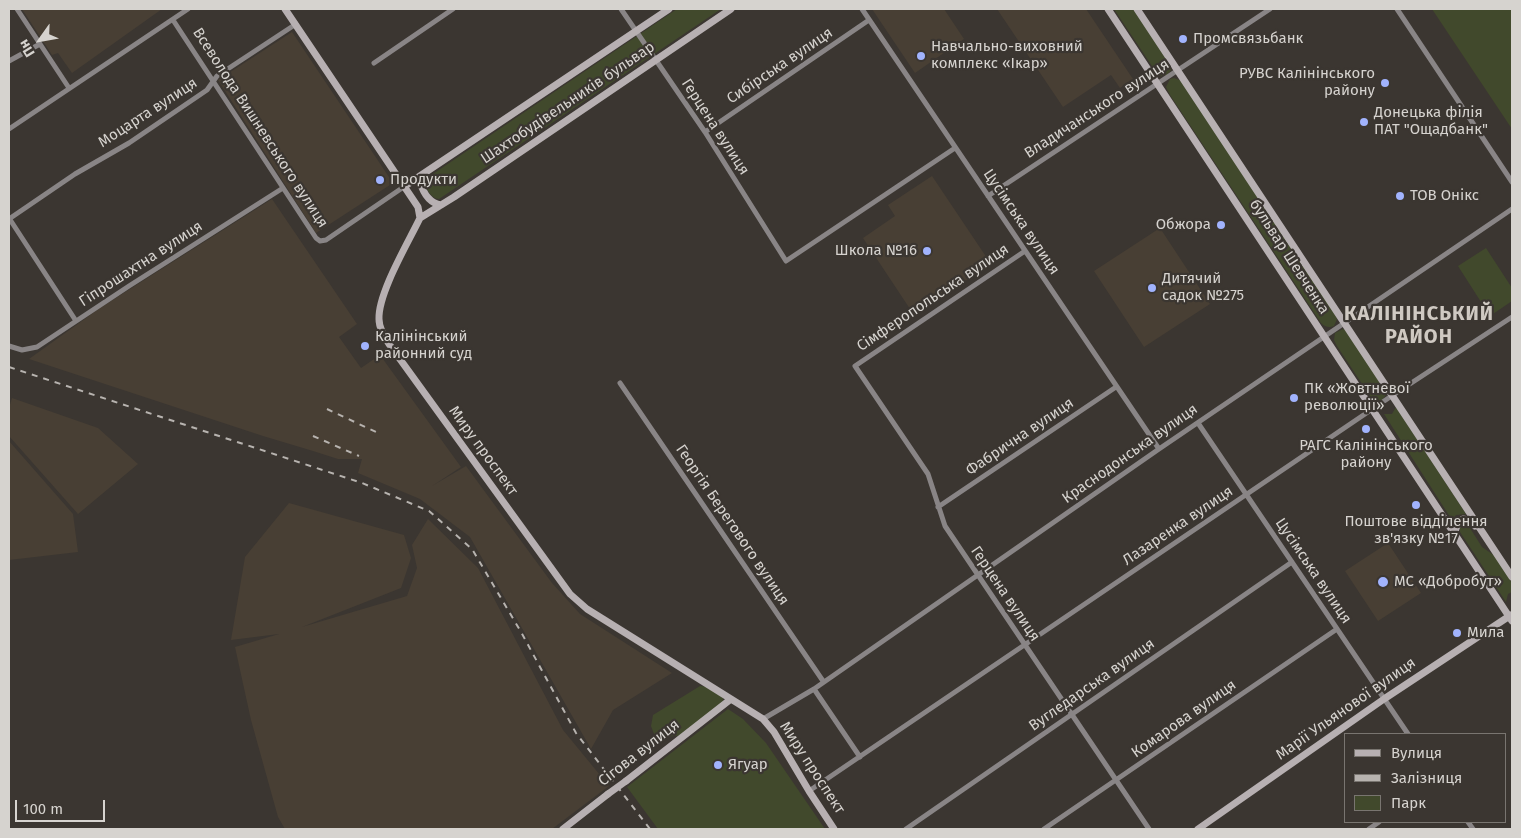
<!DOCTYPE html>
<meta charset="utf-8">
<style>
body{margin:0}
#map{position:relative;width:1521px;height:838px;overflow:hidden;background:#3b3631;font-family:"Fira Sans",sans-serif}
canvas{display:block}
.frame{position:absolute;inset:0;border:10px solid #d6d3cf;pointer-events:none}
.legend{position:absolute;left:1344px;top:733px;width:162px;height:90px;box-sizing:border-box;background:#3b3631;border:1px solid #797570;margin:0;padding:6px 9px;list-style:none;font-size:15px;color:#d6d3cf}
.legend li{display:flex;align-items:center;gap:10px;height:25px}
.legend b{width:25px;border:1px solid #797570}
.north{position:absolute;left:15px;top:15px;width:50px;height:50px;-webkit-text-stroke:4px #3b3631;paint-order:stroke;rotate:238deg;font-size:14px;font-weight:700;line-height:20px;text-align:center;color:#d6d3cf}
.north::after{content:'';display:block;margin:auto;width:18px;height:22px;background:#d6d3cf;clip-path:polygon(50% 0,100% 100%,50% 72%,0 100%)}
.scale{position:absolute;left:15px;top:800px;width:90px;height:22px;box-sizing:border-box;border:2px solid #d6d3cf;border-top:0;padding-left:6px;font-size:15px;line-height:18px;white-space:nowrap;color:#d6d3cf;-webkit-text-stroke:4px #3b3631;paint-order:stroke}
</style>
<div id="map">
<canvas width="1521" height="838"></canvas>
<div class="frame"></div>
<ul class="legend">
<li><b style="height:6px;background:#b7b0b2"></b>Вулиця</li>
<li><b style="height:6px;background:#b7b3af"></b>Залізниця</li>
<li><b style="height:14px;background:#41492c"></b>Парк</li>
</ul>
<div class="north">Пн</div>
<div class="scale">100 m</div>
</div>
<script>
const c = document.querySelector('canvas').getContext('2d');
c.lineJoin = 'round';
function fill(path, color) {
  c.fillStyle = color;
  c.fill(path, 'evenodd');
}
function stroke(path, color, width, dash) {
  c.strokeStyle = color;
  c.lineWidth = width;
  c.lineCap = dash ? 'butt' : 'round';
  c.setLineDash(dash || []);
  c.stroke(path);
}
function write(font, color, halo, rows, align = 'center') {
  c.font = font + ' "Fira Sans",sans-serif';
  c.lineWidth = 4.5;
  c.setLineDash([]);
  c.textBaseline = 'middle';
  c.strokeStyle = halo;
  c.fillStyle = color;
  for (const [text, x, y, turn = 0] of rows) {
    c.save();
    c.translate(x, y);
    c.rotate((+turn || 0) * Math.PI / 180);
    c.textAlign = isNaN(turn) ? turn : align;
    if (halo) c.strokeText(text, 0, 0);
    c.fillText(text, 0, 0);
    c.restore();
  }
}
fill(new Path2D(`
 M22,9H162L72,73L58,53L52,55Z
 M872,9H944L964,39L915,73Z
 M997,9H1086L1133,79L1120,88L1111,75L1063,107Z
 M292,32L393,183L316,233L218,80Z
 M932,176L991,264L914,315L863,238L895,216L888,205Z
 M272,199L357,324L339,337L361,368L380,355L461,467L432,486L370,463L432,486L466,466L552,583L580,614L672,673L613,710L591,749L470,537L420,499L358,473L362,459H338L313,451L263,436L29,359L100,308Z
 M1160,228L1210,304L1144,347L1094,271Z
 M12,398L98,428L138,464L78,514L9,436V408Z
 M9,441L73,514L78,552L9,560Z
 M289,503L404,535L411,558L401,588L302,627L407,596L417,568L412,545L428,519L478,568L563,730L609,786L552,829H285L278,817L251,720L235,647L279,634L231,640L245,557Z
 M1388,543L1421,593L1378,621L1345,571Z`), '#483f34');
fill(new Path2D(`
 M677,9H721L439,199C432,199 425,188 424,181L427,178Z
 M1114,9H1135L1170,62L1171,70L1167,75L1161,76L1154,69Z
 M1432,9H1512V129Z
 M1174,78L1182,81L1336,314L1337,319L1334,326C1329,328 1325,327 1321,323L1170,95L1166,87L1170,79Z
 M1486,248L1512,288V301L1490,316L1458,266Z
 M1343,329L1346,330L1386,391V395L1382,400L1376,401L1372,399L1337,346L1334,340L1335,333Z
 M1396,407L1466,514L1456,515L1452,520L1384,414H1392Z
 M1463,524L1468,525L1482,547L1495,556L1512,583V592L1508,594L1506,602L1460,532V527Z
 M700,686L709,687L723,698V705L685,735L665,737L654,734L651,726L653,715Z
 M728,709L743,719L766,743L825,829H658L627,787Z`), '#41492c');
stroke(new Path2D(`
 M17,9L69,88
 M621,9L705,132L786,261L955,148
 M862,9L1159,449
 M1397,9L1512,182
 M173,20L316,238L320,241L326,240L405,186
 M9,61L40,44
 M374,63L453,9
 M9,129L188,9
 M705,132L869,20
 M988,196L1270,9
 M9,218L76,321
 M9,219L75,174L129,143L207,90L217,76L296,24
 M1025,251L855,366L928,474L945,526L1149,829
 M9,346L22,350L37,347L129,286L283,188
 M620,383L823,681
 M1198,423L1408,734
 M938,507L1116,387
 M814,689L860,757
 M763,719L814,689L1159,449L1512,209
 M809,791L1393,395L1512,317
 M1468,822L1473,829
 M906,829L1292,562
 M1044,829L1337,629
 M1369,829L1379,822`), '#898586', 5);
stroke(new Path2D(`
 M285,9L418,207L420,218C408,243 378,293 379,319C379,328 384,336 389,344L570,594L587,609L763,719L774,732L809,791L834,829
 M1108,9L1512,621
 M1137,9L1512,577
 M421,176L420,182C423,192 429,203 441,205
 M405,186L669,9
 M420,218L454,197L731,9
 M1454,534L1458,523L1463,519L1472,521L1475,526
 M626,781L731,699
 M563,829L608,794
 M1198,829L1384,699L1511,615`), '#b7b0b2', 7);
stroke(new Path2D(`
 M9,367L362,483L429,511L472,549L521,632L576,733L650,829
 M327,409L376,432
 M313,436L359,456`), '#b7b3af', 2, [6, 6]);
stroke(new Path2D(`
 M608,794L626,781`), '#b7b0b2', 7);
for (const [x, y, r, color] of [
 [1183,39,5,"#a1b3fd"],
 [921,56,5,"#a1b3fd"],
 [1385,83,5,"#a1b3fd"],
 [1364,122,5,"#a1b3fd"],
 [380,180,5,"#a1b3fd"],
 [1400,196,5,"#a1b3fd"],
 [1221,225,5,"#a1b3fd"],
 [927,251,5,"#a1b3fd"],
 [1152,288,5,"#a1b3fd"],
 [365,346,5,"#a1b3fd"],
 [1294,398,5,"#a1b3fd"],
 [1366,429,5,"#a1b3fd"],
 [1416,505,5,"#a1b3fd"],
 [1383,582,6,"#a1b3fd"],
 [1457,633,5,"#a1b3fd"],
 [718,765,5,"#a1b3fd"]
]) {
  const dot = new Path2D();
  dot.arc(x, y, r, 0, 2 * Math.PI);
  c.fillStyle = color;
  c.fill(dot);
  stroke(dot, '#3b3631', 2);
}
write('15px', '#d6d3cf', '#3b3631', [
 ["Промсвязьбанк",1193,39],
 ["Навчально-виховний",931,47],
 ["комплекс «Ікар»",931,64],
 ["РУВС Калінінського",1375,74,"right"],
 ["району",1375,91,"right"],
 ["Донецька філія",1374,113],
 ["ПАТ \"Ощадбанк\"",1374,130],
 ["Продукти",390,180],
 ["ТОВ Онікс",1410,196],
 ["Обжора",1211,225,"right"],
 ["Школа №16",917,251,"right"],
 ["Дитячий",1162,279],
 ["садок №275",1162,296],
 ["Калінінський",375,337],
 ["районний суд",375,354],
 ["ПК «Жовтневої",1304,389],
 ["революції»",1304,406],
 ["РАГС Калінінського",1366,446,"center"],
 ["району",1366,463,"center"],
 ["Поштове відділення",1416,522,"center"],
 ["зв'язку №17",1416,539,"center"],
 ["МС «Добробут»",1394,582],
 ["Мила",1467,633],
 ["Ягуар",728,765]
], 'left');
write('15px', '#d6d3cf', '#3b3631', [
 ["Сибірська вулиця",780,66,-34],
 ["Шахтобудівельників бульвар",568,103,-34],
 ["Владичанського вулиця",1097,109,-33],
 ["Моцарта вулиця",148,113,-33],
 ["Герцена вулиця",715,127,57],
 ["Всеволода Вишневського вулиця",260,128,57],
 ["Цусімська вулиця",1021,222,56],
 ["бульвар Шевченка",1289,257,57],
 ["Гіпрошахтна вулиця",141,264,-33],
 ["Сімферопольська вулиця",933,298,-34],
 ["Фабрична вулиця",1020,437,-34],
 ["Миру проспект",483,451,54],
 ["Краснодонська вулиця",1130,454,-35],
 ["Георгія Берегового вулиця",732,525,56],
 ["Лазаренка вулиця",1178,526,-34],
 ["Цусімська вулиця",1313,571,56],
 ["Герцена вулиця",1005,594,56],
 ["Вугледарська вулиця",1092,685,-35],
 ["Марії Ульянової вулиця",1346,709,-35],
 ["Комарова вулиця",1184,719,-35],
 ["Сігова вулиця",639,753,-38],
 ["Миру проспект",812,768,57]
]);
c.letterSpacing = '1px';
write('bold 20px', '#cfc9c2', '#3b3631', [
 ["КАЛІНІНСЬКИЙ",1419,314],
 ["РАЙОН",1419,337]
]);
c.letterSpacing = '0px';
</script>
